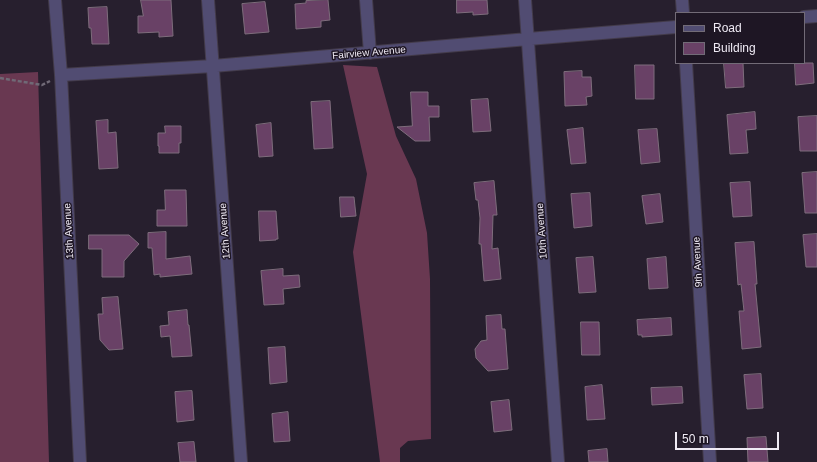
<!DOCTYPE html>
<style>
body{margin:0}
#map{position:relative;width:817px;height:462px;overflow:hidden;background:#271f2e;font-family:Arial,sans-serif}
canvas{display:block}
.legend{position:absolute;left:675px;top:12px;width:130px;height:52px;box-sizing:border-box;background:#1e1624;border:1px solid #726b77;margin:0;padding:5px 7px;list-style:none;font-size:12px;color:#efeaf4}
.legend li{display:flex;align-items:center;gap:8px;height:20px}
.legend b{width:20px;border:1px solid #726b77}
.scale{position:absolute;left:675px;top:432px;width:104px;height:18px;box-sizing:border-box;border:2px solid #efeaf4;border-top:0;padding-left:5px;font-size:12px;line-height:14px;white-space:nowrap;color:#efeaf4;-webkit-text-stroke:3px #1e1624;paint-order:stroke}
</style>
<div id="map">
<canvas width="817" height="462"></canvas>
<ul class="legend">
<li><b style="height:5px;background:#514c72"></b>Road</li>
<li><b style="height:11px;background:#694166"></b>Building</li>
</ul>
<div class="scale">50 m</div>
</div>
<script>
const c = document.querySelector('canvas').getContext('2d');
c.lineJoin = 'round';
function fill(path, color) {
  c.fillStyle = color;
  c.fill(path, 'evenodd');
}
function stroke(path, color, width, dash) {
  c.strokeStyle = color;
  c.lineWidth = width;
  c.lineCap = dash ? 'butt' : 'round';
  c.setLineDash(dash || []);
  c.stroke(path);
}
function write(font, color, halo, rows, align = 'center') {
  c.font = font + ' Arial,sans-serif';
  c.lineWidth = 3;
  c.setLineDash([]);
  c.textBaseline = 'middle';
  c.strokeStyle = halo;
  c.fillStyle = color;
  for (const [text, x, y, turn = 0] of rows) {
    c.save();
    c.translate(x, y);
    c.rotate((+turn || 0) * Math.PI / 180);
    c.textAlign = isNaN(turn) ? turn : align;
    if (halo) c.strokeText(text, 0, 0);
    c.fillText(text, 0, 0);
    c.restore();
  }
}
fill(new Path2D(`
 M343,65L377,67L396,136L416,179L427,233L430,279L431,439L408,441L400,448V462H380L353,252L367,174Z
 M38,72L49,462H0V74Z`), '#693851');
const building = new Path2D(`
 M141,0H171L173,36L159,37V32L138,33V16H143Z
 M328,0L330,20L321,21V27L296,29L295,4L306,3V1Z
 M457,0H487L488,14L473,15V12L457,13Z
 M265,2L269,32L245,34L242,4Z
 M107,7L109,44H92L91,28H89L88,8Z
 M724,63H743L744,87L726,88Z
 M795,63H813L814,83L796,85Z
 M635,65H654V99H636Z
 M582,71V77H591L592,96L586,97L587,105L565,106L564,72Z
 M411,92H428V106H439V117H429L430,141H415L397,127L412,126Z
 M488,99L491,131L473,132L471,100Z
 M330,101L333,148L314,149L311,102Z
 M755,112L756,129L746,130L748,153L730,154L727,115Z
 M817,116V151H800L798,117Z
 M108,120V133L116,132L118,168L99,169L96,121Z
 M271,123L273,156L259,157L256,125Z
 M165,126H181V143H179V153H159V146H158V133H165Z
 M583,128L586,163L571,164L567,130Z
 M657,129L660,162L641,164L638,130Z
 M817,172V213H805L802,173Z
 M494,181L497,215H493L492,249L498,248L501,279L484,281L481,244H479L480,218L478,200H476L474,183Z
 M750,182L752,216L733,217L730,183Z
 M165,190H186L187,226H157V210H165Z
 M590,193L592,226L574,228L571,194Z
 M660,194L663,222L646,224L642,196Z
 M340,197H354L356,216L341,217Z
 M259,211H276L278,239H276V240L260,241Z
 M166,232V259L190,256L192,274L160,277V274L154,275L152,248H148V233Z
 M817,234V267H806L803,235Z
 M89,235H129L139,244L124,261V277H102V249H89Z
 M754,242L757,284H755L761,347L742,349L739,311H744L741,284L738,285L735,243Z
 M593,257L596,292L579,293L576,258Z
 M666,257L668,288L649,289L647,259Z
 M283,269V276L299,275L300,287L283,289L284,304L264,305L261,271Z
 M118,297L123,349L109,350L100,340L98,314H103L102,298Z
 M187,310L188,325H189L192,356L172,357L170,336L161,337L160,326L169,325L168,312Z
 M501,315L502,329H505L508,369L488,371L476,358L475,349L481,341L487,340L486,316Z
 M671,318L672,335L642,337V335H638L637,320Z
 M581,322H599L600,355H582Z
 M285,347L287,382L270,384L268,348Z
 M761,374L763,408L747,409L744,375Z
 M602,385L605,419L587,420L585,387Z
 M682,387L683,403L652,405L651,388Z
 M192,391L194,420L177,422L175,392Z
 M509,400L512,430L494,432L491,402Z
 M288,412L290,441L274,442L272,414Z
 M766,437L768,462H748L747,438Z
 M194,442L196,462H180L178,443Z
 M607,449L608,462H589L588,451Z`);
fill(building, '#694166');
stroke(building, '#7e6d7c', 1);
const street = new Path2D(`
 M55,0L61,75L80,462
 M208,0L241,462
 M366,0L370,53
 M525,0L558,462
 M682,0L683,13
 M804,17L817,16
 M686,63L710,462
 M61,75L213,66L528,39L676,27`);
stroke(street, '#433b4a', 14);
stroke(new Path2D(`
 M0,78L42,85L50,81`), '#706976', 2.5, [4, 2]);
stroke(street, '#514c72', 12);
write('10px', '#efeaf4', '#1e1624', [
 ["Fairview Avenue",369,53,-5],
 ["13th Avenue",69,231,-93],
 ["12th Avenue",225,231,-94],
 ["10th Avenue",542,231,-94],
 ["9th Avenue",698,262,-93]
]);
</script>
